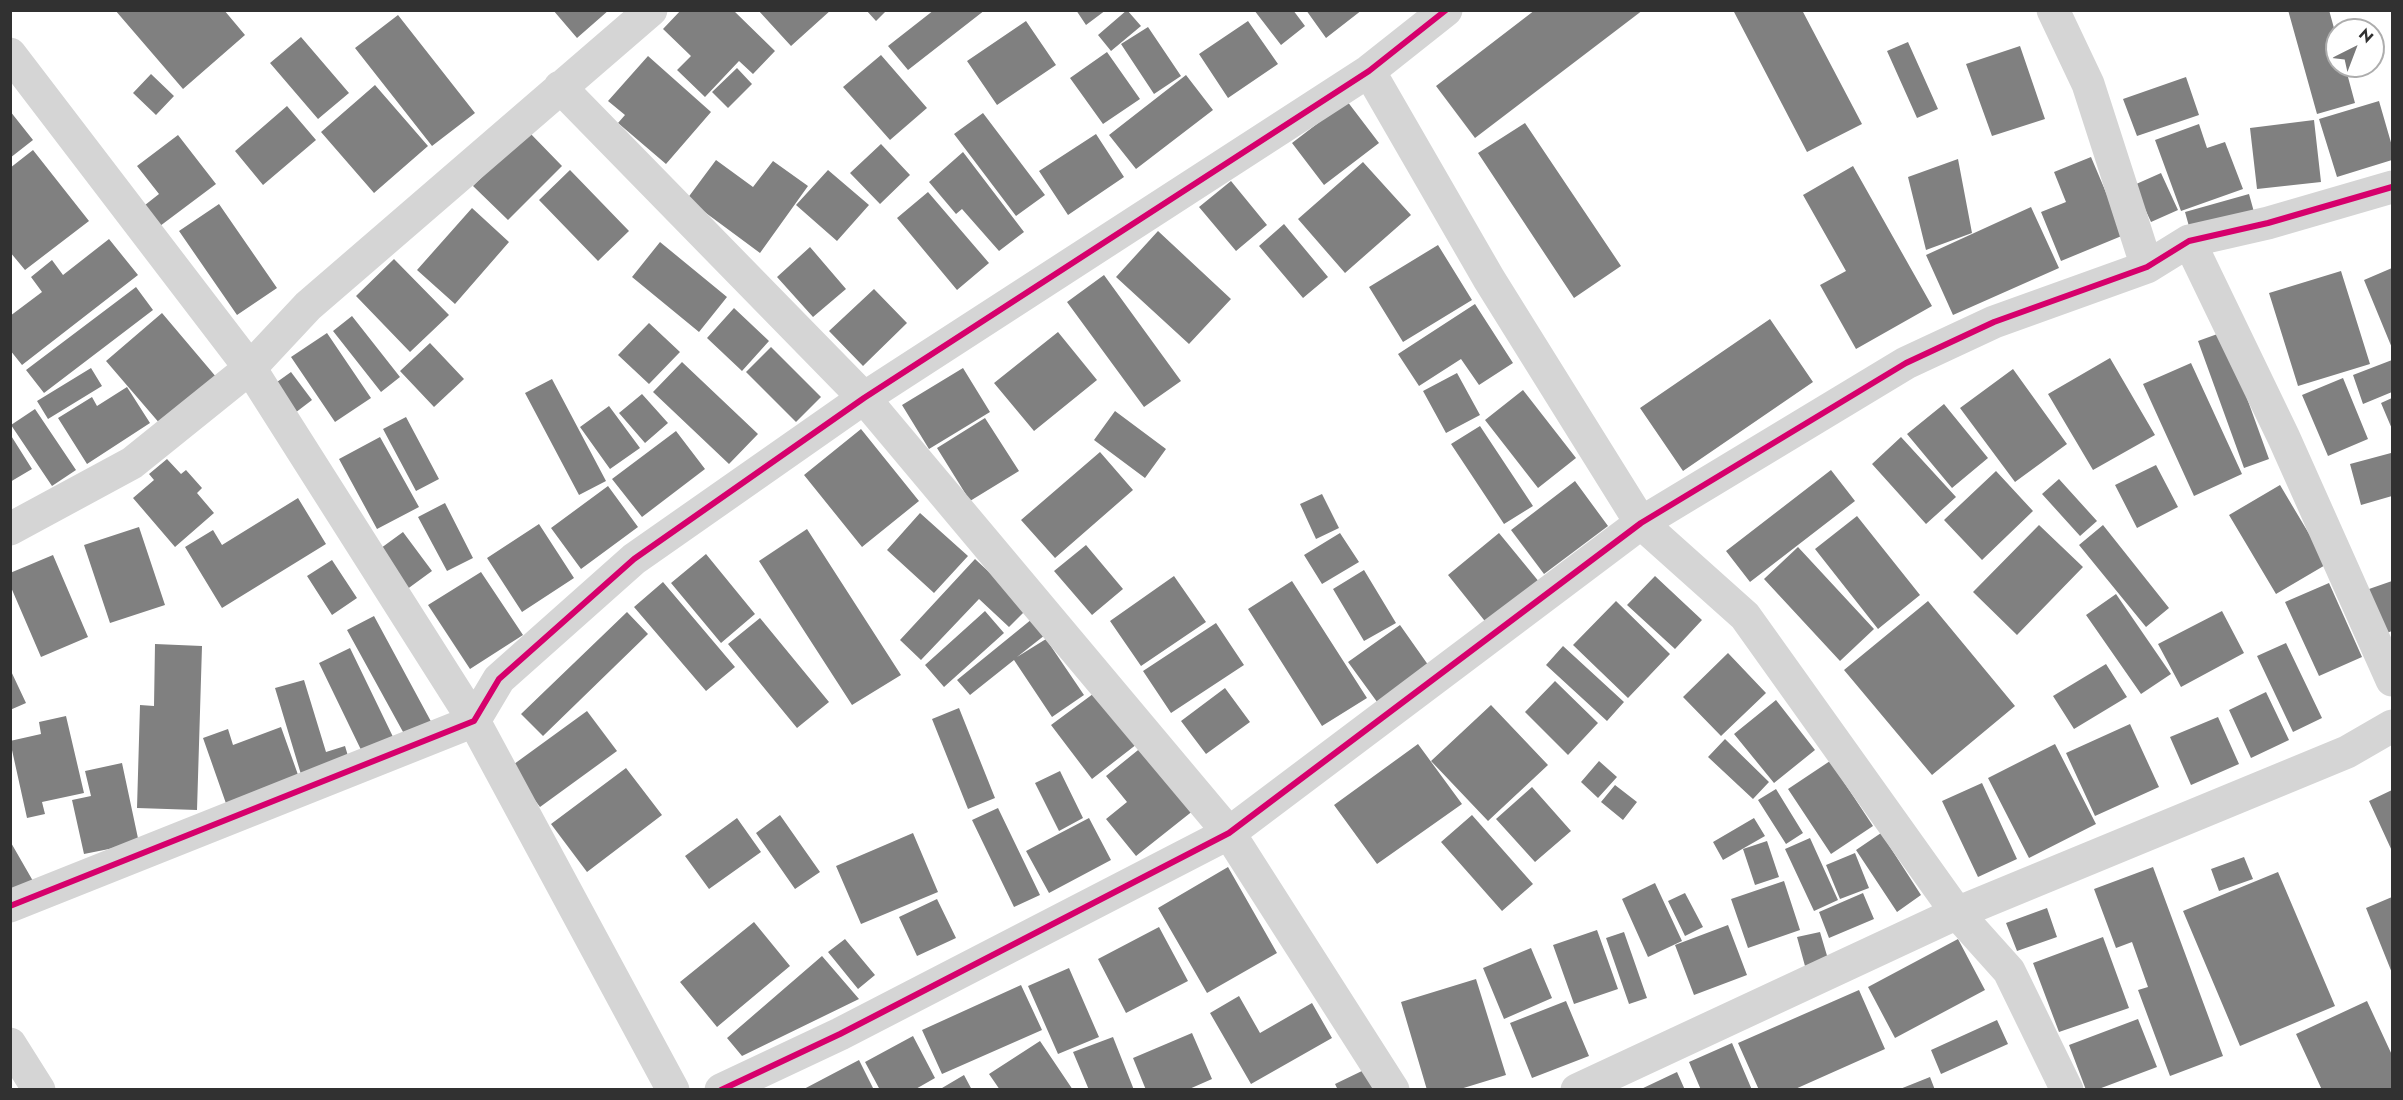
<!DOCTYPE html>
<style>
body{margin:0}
#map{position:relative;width:2403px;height:1100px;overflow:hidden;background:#fff;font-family:Jost,sans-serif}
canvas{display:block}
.frame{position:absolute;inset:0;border:12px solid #313131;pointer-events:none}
.north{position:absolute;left:2325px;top:18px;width:60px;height:60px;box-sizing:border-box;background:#fff;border:2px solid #adadad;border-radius:50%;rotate:42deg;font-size:16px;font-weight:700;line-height:24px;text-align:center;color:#313131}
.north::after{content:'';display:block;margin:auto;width:21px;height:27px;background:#797979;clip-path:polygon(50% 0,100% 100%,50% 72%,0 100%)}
</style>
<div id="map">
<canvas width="2403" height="1100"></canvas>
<div class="frame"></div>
<div class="north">N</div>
</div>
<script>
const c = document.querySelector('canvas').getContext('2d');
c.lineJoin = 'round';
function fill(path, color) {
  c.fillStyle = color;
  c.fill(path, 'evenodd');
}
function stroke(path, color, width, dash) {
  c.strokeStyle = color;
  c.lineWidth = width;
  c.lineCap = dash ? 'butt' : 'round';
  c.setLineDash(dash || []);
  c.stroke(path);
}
fill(new Path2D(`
 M115,10H224L245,35L183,89Z
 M553,10H609L577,38Z
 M681,10H733L775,51L753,74L739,61L705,97L677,70L691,56L663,29Z
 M758,10H831L791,46Z
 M866,10H887L876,21Z
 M934,10H985L908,70L888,46Z
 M1076,10H1106L1086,25Z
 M1127,10L1141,26L1111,51L1098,35Z
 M1254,10H1293L1305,26L1281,45Z
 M1306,10H1362L1326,38Z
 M1535,10H1643L1475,138L1436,86Z
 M1733,10H1802L1862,124L1807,152Z
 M2288,10H2329L2337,39V66H2345L2355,103L2317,114Z
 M398,15L475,113L432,146L355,48Z
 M1026,21L1056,65L997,105L967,61Z
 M1248,21L1278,64L1228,98L1199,54Z
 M1148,27L1181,76L1154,94L1121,44Z
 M301,37L349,93L318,119L270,63Z
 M1908,42L1938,109L1917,118L1887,51Z
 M2020,46L2045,119L1992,136L1966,64Z
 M1107,52L1140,99L1103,124L1070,78Z
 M881,55L927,108L890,140L843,87Z
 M648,56L711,112L666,164L618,123L625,115L608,101Z
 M737,68L752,84L728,108L712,92Z
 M151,74L174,96L156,115L133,93Z
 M1186,75L1213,110L1136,169L1109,135Z
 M2186,77L2199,115L2137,136L2123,99Z
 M375,85L428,146L374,193L321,132Z
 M1347,101L1379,143L1324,185L1292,143Z
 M2379,101L2392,146V160L2337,177L2319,119Z
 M287,106L316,140L263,185L235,151Z
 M10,111L33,140L10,158Z
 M983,113L1045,195L1016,216L954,134Z
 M2314,120L2321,182L2257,189L2250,128Z
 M1525,123L1621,266L1574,298L1478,153Z
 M2199,124L2207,148L2225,142L2243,189L2181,211L2155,140Z
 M528,131L562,166L508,220L473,186Z
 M1096,134L1124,177L1068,215L1039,171Z
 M178,135L216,184L156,229L140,209L159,194L137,166Z
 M881,144L910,175L880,204L850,173Z
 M33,150L89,221L25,270L10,252V168Z
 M963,152L1024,232L999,251L962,209L956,214L929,182Z
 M2091,157L2124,235L2061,261L2041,212L2066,202L2054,172Z
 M1958,159L1972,233L1926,250L1908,177Z
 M716,160L753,187L773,161L808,186L760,253L687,199Z
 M1363,162L1411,215L1345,273L1298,219Z
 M1853,166L1932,306L1856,349L1820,285L1846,271L1803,195Z
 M570,170L629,231L598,261L539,200Z
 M828,170L869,205L837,241L796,205Z
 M2161,173L2178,210L2151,222L2134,185Z
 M1231,181L1267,225L1236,251L1199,207Z
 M928,192L989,263L957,290L897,218Z
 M2249,194L2254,212L2190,230L2185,212Z
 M219,204L277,288L237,315L179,231Z
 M2031,207L2059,268L1953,315L1926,255Z
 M472,208L509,242L455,304L417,270Z
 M1284,224L1328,277L1303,298L1259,246Z
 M1158,231L1231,299L1189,344L1116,277Z
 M109,239L138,275L22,365L10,350V316L42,292L31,277L52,260L63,275Z
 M660,242L727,297L699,332L632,277Z
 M1438,245L1472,300L1403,342L1369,287Z
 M810,247L846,289L813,317L777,277Z
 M394,259L449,315L410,352L356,296Z
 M2392,268V348L2364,280Z
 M2341,271L2370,364L2298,386L2269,293Z
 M1104,275L1181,381L1144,407L1067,302Z
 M136,287L153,310L44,393L26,370Z
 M874,289L907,323L863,366L829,331Z
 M1475,304L1513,363L1479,385L1461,359L1419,386L1398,354Z
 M734,308L769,341L742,371L707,338Z
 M162,313L217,378L161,425L106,361Z
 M352,316L400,377L381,392L333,331Z
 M1770,319L1813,382L1683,471L1640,408Z
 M649,323L680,352L649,384L618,355Z
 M1058,332L1097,380L1034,431L994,383Z
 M2223,332L2269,459L2244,468L2198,341Z
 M327,333L371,398L335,422L291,357Z
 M430,343L464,379L434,407L400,371Z
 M771,347L821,397L796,422L746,372Z
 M2110,358L2155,435L2093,470L2048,394Z
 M2392,360V392L2363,404L2353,375Z
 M682,362L758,434L729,464L653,392Z
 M2191,363L2242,474L2194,496L2143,384Z
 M91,368L102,386L48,419L37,401Z
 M963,368L990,412L929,449L902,405Z
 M2013,369L2067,444L2015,482L1960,408Z
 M291,372L312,400L291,416L270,387Z
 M1457,373L1480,415L1446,433L1423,391Z
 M2343,378L2368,439L2328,456L2302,395Z
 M552,379L606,481L579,495L525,393Z
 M127,387L150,423L87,464L58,418L92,397L97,406Z
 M1523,390L1576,458L1538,488L1485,420Z
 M642,394L668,423L645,443L619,413Z
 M2392,398V429L2381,403Z
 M1944,404L1988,458L1952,488L1907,434Z
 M609,406L640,448L610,469L580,427Z
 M35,409L76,470L52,486L11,425Z
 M1115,411L1166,449L1145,478L1094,440Z
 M406,417L439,479L416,491L383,429Z
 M985,418L1019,471L970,501L937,448Z
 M1480,426L1533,506L1504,524L1451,444Z
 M861,429L919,501L862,547L804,475Z
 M676,431L705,469L642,517L612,479Z
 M10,434L32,469L10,482Z
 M380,437L419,507L377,529L339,459Z
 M1901,437L1956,497L1926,524L1872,464Z
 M1100,452L1133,490L1055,558L1021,520Z
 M2391,453L2392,496L2361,505L2350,464Z
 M167,459L181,474L186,470L202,488L197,493L214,513L175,547L133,498L154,480L149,474Z
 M2156,465L2178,507L2137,528L2115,485Z
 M1831,470L1855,501L1750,582L1726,551Z
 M1996,471L2033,511L1982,560L1944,520Z
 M2059,479L2097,521L2080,536L2042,494Z
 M1575,481L1608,526L1544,574L1511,530Z
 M2280,485L2327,564L2276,594L2229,515Z
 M608,486L638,527L581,569L551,528Z
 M1322,494L1339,528L1316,539L1300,504Z
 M298,498L326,544L222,608L185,547L213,530L222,545Z
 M445,503L473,558L447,571L418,517Z
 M920,513L968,556L934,593L887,550Z
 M1857,516L1920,595L1878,629L1815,549Z
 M539,524L574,578L522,612L487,558Z
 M2039,525L2083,567L2017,635L1973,592Z
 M2103,525L2169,608L2146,627L2079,545Z
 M139,527L165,605L110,623L84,545Z
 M807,529L901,675L852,705L759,561Z
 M403,532L432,571L406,590L377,551Z
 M1340,533L1359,562L1322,584L1304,555Z
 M1499,533L1540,583L1488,625L1448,575Z
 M1086,545L1123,589L1092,615L1054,571Z
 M1798,547L1874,629L1840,661L1764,579Z
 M706,554L755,614L721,643L671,583Z
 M53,555L88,637L41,657L10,585V573Z
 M975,559L1028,608L1009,627L979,599L921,660L900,640Z
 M332,560L357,598L332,615L307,576Z
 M1364,570L1396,623L1364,641L1333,589Z
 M481,572L523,635L470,669L428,605Z
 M1174,576L1206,622L1141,666L1110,621Z
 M1655,576L1702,620L1675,649L1627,605Z
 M1292,581L1367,698L1322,726L1248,609Z
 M2392,581V631L2384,634L2369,589Z
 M663,582L735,667L706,691L634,607Z
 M2329,583L2362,657L2319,676L2285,602Z
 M2116,594L2171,674L2141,694L2086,615Z
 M1616,601L1670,654L1628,698L1573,645Z
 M1928,601L2015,706L1932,775L1844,670Z
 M985,611L1004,633L944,687L925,665Z
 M2222,611L2244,653L2181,687L2158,644Z
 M627,612L648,634L543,736L521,714Z
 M374,616L434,727L408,741L347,630Z
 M760,618L829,702L797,728L728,644Z
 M1032,619L1045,635L1017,657L1046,639L1084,695L1052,717L1014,660L970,695L957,680Z
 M1216,623L1244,665L1171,713L1143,671Z
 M1400,625L1431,669L1380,706L1348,662Z
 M2286,643L2322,718L2293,732L2257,656Z
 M155,644L202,646L197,810L137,808L140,705L154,706Z
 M1563,646L1624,702L1607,721L1546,665Z
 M350,648L395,741L364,756L319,663Z
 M1728,653L1766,693L1721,736L1683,697Z
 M2106,664L2127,697L2074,729L2053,696Z
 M10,669L26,703L10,710Z
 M304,680L326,752L345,746L351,766L303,781L275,688Z
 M1555,681L1598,723L1568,755L1525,712Z
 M1225,688L1250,722L1206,754L1181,721Z
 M1097,691L1137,744L1092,779L1051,725Z
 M2266,692L2289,740L2251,758L2229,710Z
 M1776,700L1815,750L1774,783L1734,734Z
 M1491,705L1548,765L1488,821L1431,761Z
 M959,708L995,798L968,809L932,719Z
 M587,711L617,751L540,807L510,767Z
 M66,716L84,793L42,802L45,814L27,818L10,741L41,734L39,722Z
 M2218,717L2239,764L2191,785L2170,737Z
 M2130,724L2159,787L2095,816L2066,753Z
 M281,727L302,786L229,812L203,738L228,729L233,745Z
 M1725,739L1769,782L1753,799L1708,757Z
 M1148,742L1199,806L1136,856L1106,819L1127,802L1106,776Z
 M1418,744L1462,804L1377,864L1334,805Z
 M2055,744L2096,824L2029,858L1988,778Z
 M1599,761L1617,777L1598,798L1581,782Z
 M1830,761L1873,826L1831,854L1788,789Z
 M122,763L139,843L84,854L72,800L91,796L85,771Z
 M626,768L662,815L587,872L551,824Z
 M1060,771L1083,818L1059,831L1035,783Z
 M1982,783L2017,859L1978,877L1942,801Z
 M1615,785L1637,802L1623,820L1601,802Z
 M1532,787L1571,831L1535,862L1496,819Z
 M1776,789L1803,833L1786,844L1758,800Z
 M2392,790V851L2369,801Z
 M998,808L1040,895L1014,907L972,820Z
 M780,815L820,872L795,889L756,833Z
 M1472,815L1533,884L1502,911L1441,842Z
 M737,818L761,852L709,889L685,856Z
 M1089,818L1111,860L1049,893L1026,851Z
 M1754,818L1765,836L1723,860L1713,842Z
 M913,833L938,892L861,924L836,866Z
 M1881,833L1921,895L1897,912L1856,850Z
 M1810,838L1838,900L1814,911L1785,849Z
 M10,841L33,881L10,894Z
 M1767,841L1779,877L1755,885L1743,849Z
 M1855,853L1869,888L1840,899L1826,865Z
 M2244,857L2253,879L2219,891L2211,869Z
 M1228,867L1277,953L1207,993L1158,908Z
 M2153,867L2223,1056L2170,1076L2138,990L2148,987L2132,942L2116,948L2094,889Z
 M2278,872L2335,1006L2240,1046L2183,911Z
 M1784,881L1800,930L1748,948L1731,899Z
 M1655,883L1682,941L1648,957L1622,899Z
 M1685,893L1703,927L1685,936L1668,901Z
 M1863,893L1874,919L1829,938L1819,912Z
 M2392,897V973L2366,908Z
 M937,899L956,938L917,956L899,917Z
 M2047,908L2057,937L2017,951L2006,923Z
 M754,922L790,966L717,1027L680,982Z
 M1728,925L1747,975L1694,995L1675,945Z
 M1159,927L1188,981L1126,1013L1098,959Z
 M1597,930L1618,989L1574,1004L1553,945Z
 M1624,932L1647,998L1629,1004L1606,938Z
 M1820,932L1828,959L1805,966L1797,937Z
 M2103,937L2129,1008L2059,1032L2033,963Z
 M845,939L875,975L858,989L828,952Z
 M1958,939L1985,990L1895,1038L1868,987Z
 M1531,948L1552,998L1504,1019L1483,968Z
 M822,956L859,999L742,1056L727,1038Z
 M1069,968L1099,1037L1058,1054L1028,986Z
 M1476,979L1506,1075L1457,1090H1427L1401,1002Z
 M1021,985L1042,1030L942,1074L922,1030Z
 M1859,990L1885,1049L1793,1090H1759L1738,1043Z
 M1239,996L1260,1033L1312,1003L1332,1038L1251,1084L1210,1013Z
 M1566,1001L1589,1056L1532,1078L1510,1023Z
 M2367,1001L2392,1055V1090H2322L2296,1034Z
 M2138,1019L2157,1067L2096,1090H2086L2069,1045Z
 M1997,1020L2008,1044L1941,1074L1931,1050Z
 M1192,1033L1212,1079L1187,1090H1146L1133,1058Z
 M913,1036L935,1078L914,1090H880L865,1062Z
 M1113,1037L1134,1090H1089L1073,1052Z
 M1040,1041L1073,1090H1000L989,1074Z
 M1732,1043L1752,1090H1701L1689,1062Z
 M859,1060L874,1090H802Z
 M1364,1070L1374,1090H1338L1335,1084Z
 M1677,1072L1685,1090H1639Z
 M964,1075L972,1090H943L942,1088Z
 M1930,1077L1935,1090H1900V1089Z`), '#808080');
stroke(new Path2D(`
 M2053,10L2088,84L2147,267
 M10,54L250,368L474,721L673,1090
 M1369,71L1489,279L1641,523L1745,616L1957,913L2009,971L2067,1090
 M560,87L864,398L1229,833L1393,1090
 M2189,241L2284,438L2392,680
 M10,529L132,463L250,368L308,306L651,10
 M10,906L474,721L499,679L634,559L864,398L1369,71L1446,10
 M10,1044L39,1090
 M721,1090L840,1034L1229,833L1641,523L1906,363L1994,322L2147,267L2189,241L2268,223L2392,187
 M1577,1090L1957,913L2347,752L2392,726`), '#d5d5d5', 33);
stroke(new Path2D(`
 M10,906L474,721L499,679L634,559L864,398L1369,71L1446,10
 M721,1090L840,1034L1229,833L1641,523L1906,363L1994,322L2147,267L2189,241L2268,223L2392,187`), '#d6006c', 6);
</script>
